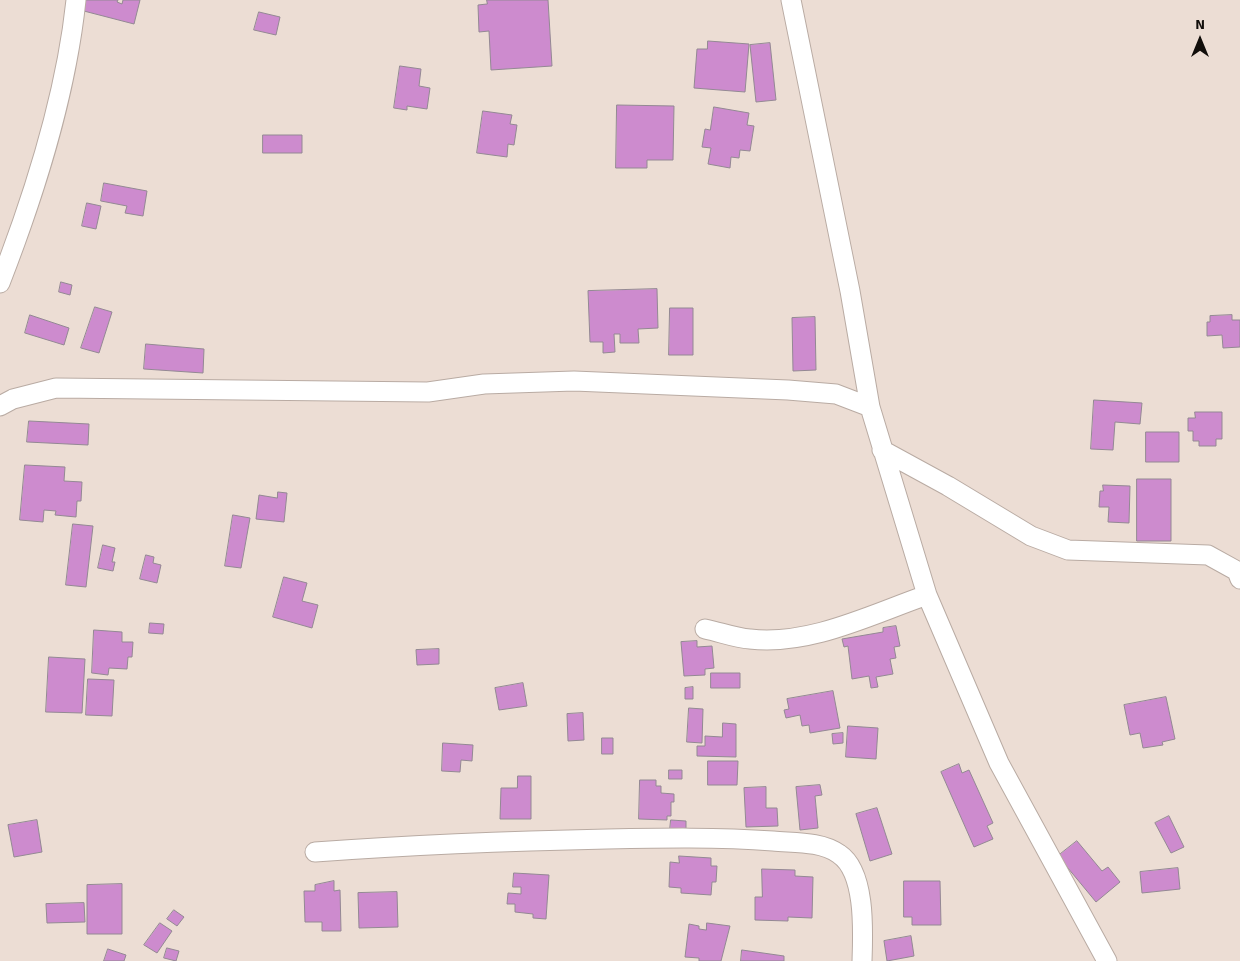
<!DOCTYPE html>
<style>
body{margin:0}
#map{position:relative;width:1240px;height:961px;overflow:hidden;background:#ecddd4;font-family:Signika,sans-serif}
canvas{display:block}
.north{position:absolute;left:1175px;top:15px;width:50px;height:50px;-webkit-text-stroke:4px #ecddd4;paint-order:stroke;rotate:0deg;font-size:14px;font-weight:700;line-height:20px;text-align:center;color:#120e0b}
.north::after{content:'';display:block;margin:auto;width:18px;height:22px;background:#120e0b;clip-path:polygon(50% 0,100% 100%,50% 72%,0 100%)}
</style>
<div id="map">
<canvas width="1240" height="961"></canvas>
<div class="north">N</div>
</div>
<script>
const c = document.querySelector('canvas').getContext('2d');
c.lineJoin = 'round';
function fill(path, color) {
  c.fillStyle = color;
  c.fill(path, 'evenodd');
}
function stroke(path, color, width, dash) {
  c.strokeStyle = color;
  c.lineWidth = width;
  c.lineCap = dash ? 'butt' : 'round';
  c.setLineDash(dash || []);
  c.stroke(path);
}
const building = new Path2D(`
 M83,0H118L117,2L122,4L123,0H140L134,24L80,10Z
 M487,0H548L552,66L491,70L489,31L479,32L478,5L487,4Z
 M259,12L280,17L276,35L254,30Z
 M708,41L749,44L745,92L694,88L697,49H707Z
 M770,43L776,100L756,102L750,45Z
 M400,66L421,69L419,86L430,88L427,109L407,106V110L394,108Z
 M617,105L674,106L673,160H647V168H616Z
 M714,107L749,113L747,125L754,126L750,151L740,150L739,158L731,157L730,168L708,164L711,148L702,147L705,129L710,130Z
 M483,111L512,115L510,124L517,125L514,145L508,144L507,157L477,153Z
 M263,135H302V153H263Z
 M104,183L147,191L143,216L125,213L127,206L101,201Z
 M87,203L101,206L96,229L82,226Z
 M61,282L72,285L70,295L59,292Z
 M657,289L658,328L638,329L639,343H620V334H614L615,352L603,353V342H590L588,291Z
 M95,307L112,312L99,353L81,348Z
 M670,308H693V355H669Z
 M30,315L69,328L64,345L25,333Z
 M1232,315V320H1240V347L1223,348L1222,335L1207,336V322H1210V316Z
 M815,317L816,370L793,371L792,318Z
 M146,344L204,349L203,373L144,369Z
 M1094,400L1142,403L1140,424L1115,422L1113,450L1091,449Z
 M1195,412H1222V439H1216V446H1199V441H1193V431H1188V418H1195Z
 M29,421L89,424L88,445L27,442Z
 M1146,432H1179V462H1146Z
 M25,465L65,467L64,481L82,482L81,501H77L76,517L55,515L56,511L44,510L43,522L20,520Z
 M1137,479H1171V541H1137Z
 M1103,485L1130,486L1129,523L1108,522L1109,507H1099L1100,491H1103Z
 M278,492L287,493L284,522L256,519L259,495L277,498Z
 M233,515L250,518L241,568L225,566Z
 M73,524L93,526L86,587L66,585Z
 M103,545L115,548L112,562H115L113,571L98,568Z
 M146,555L154,557L153,563L161,565L157,583L140,579Z
 M284,577L307,583L302,601L318,605L312,628L273,617Z
 M150,623L164,624L163,634L149,633Z
 M896,626L900,646L894,647L896,658L890,659L893,674L876,677L878,687L871,688L869,676L852,679L848,646L844,647L842,639L883,632V628Z
 M94,630L122,632V642H133L132,657H128L127,669L109,668L108,675L92,673Z
 M697,641V647L712,646L714,668L705,669V675L684,676L681,642Z
 M439,649V664L417,665L416,650Z
 M49,657L85,659L82,713L46,712Z
 M711,673H740V688H711Z
 M88,679L114,680L112,716L86,715Z
 M523,683L527,706L499,710L495,688Z
 M693,687V699H685V688Z
 M833,691L840,728L810,733L809,725L802,726L800,715L786,718L784,710L789,709L787,699Z
 M1166,697L1175,739L1162,742L1163,745L1143,748L1140,733L1130,735L1124,705Z
 M689,708L703,709L702,743L687,742Z
 M583,713L584,740L568,741L567,714Z
 M723,723L736,724V757L697,756V746H705V736L722,737Z
 M848,726L878,728L876,759L846,757Z
 M843,733V743L833,744L832,734Z
 M602,738H613V754H602Z
 M443,743L473,745L472,761L461,760L460,772L442,771Z
 M708,761H738L737,785H708Z
 M959,764L962,773L969,770L993,823L987,826L993,839L974,847L941,772Z
 M669,770H682V779H669Z
 M518,776H531V819H500L501,788H517Z
 M640,780H656V786H661V793L674,794V802H671V816H667V820L639,819Z
 M820,785L822,795L815,796L818,828L800,830L796,787Z
 M766,787V808H777L778,826L746,827L744,788Z
 M877,808L892,854L870,861L856,814Z
 M1169,816L1184,847L1171,853L1155,823Z
 M37,820L42,852L14,857L8,825Z
 M671,820L686,821V831L670,830Z
 M1077,841L1102,871L1108,867L1120,882L1096,902L1058,856Z
 M679,856L711,858V866H717L716,882H712L711,895L681,893V888L669,887L670,862L679,863Z
 M1178,868L1180,889L1142,893L1140,872Z
 M762,869L795,870V876L813,877L812,918L788,917V921L755,920V897H762Z
 M514,873L549,875L546,919L533,918V914L515,912V904H507L508,893L521,894V887H513Z
 M334,881V891L340,890L341,931H322V922H305L304,891H315V885Z
 M904,881H940L941,925H912V917H904Z
 M122,884V934H87V885Z
 M397,892L398,927L359,928L358,893Z
 M84,903L85,922L47,923L46,904Z
 M174,910L184,917L177,926L167,919Z
 M160,923L172,931L157,953L144,945Z
 M707,923L730,926L721,961H699V958L685,957L689,924L699,926V929L706,930Z
 M911,936L914,956L887,961L884,941Z
 M167,948L179,951L176,961L164,958Z
 M108,949L126,955L124,961H104Z
 M742,950L784,956V961H741Z`);
fill(building, '#cd8bce');
stroke(building, '#938893', 1);
const minor = new Path2D(`
 M791,0L850,291L870,407L927,595L999,763L1107,961
 M0,283C35,193 66,96 76,0
 M0,406L13,399L56,388L428,392L484,384L574,381L788,390L836,394L870,407
 M882,450L948,486L1031,536L1068,550L1208,555L1237,571L1240,579
 M705,629C720,632 735,638 750,639C810,646 872,614 927,595
 M315,852C412,845 509,841 607,839C662,838 717,837 773,841C794,843 821,841 839,854C866,872 863,932 862,961`);
stroke(minor, '#b9aba3', 21);
stroke(minor, '#fff', 19);
</script>
